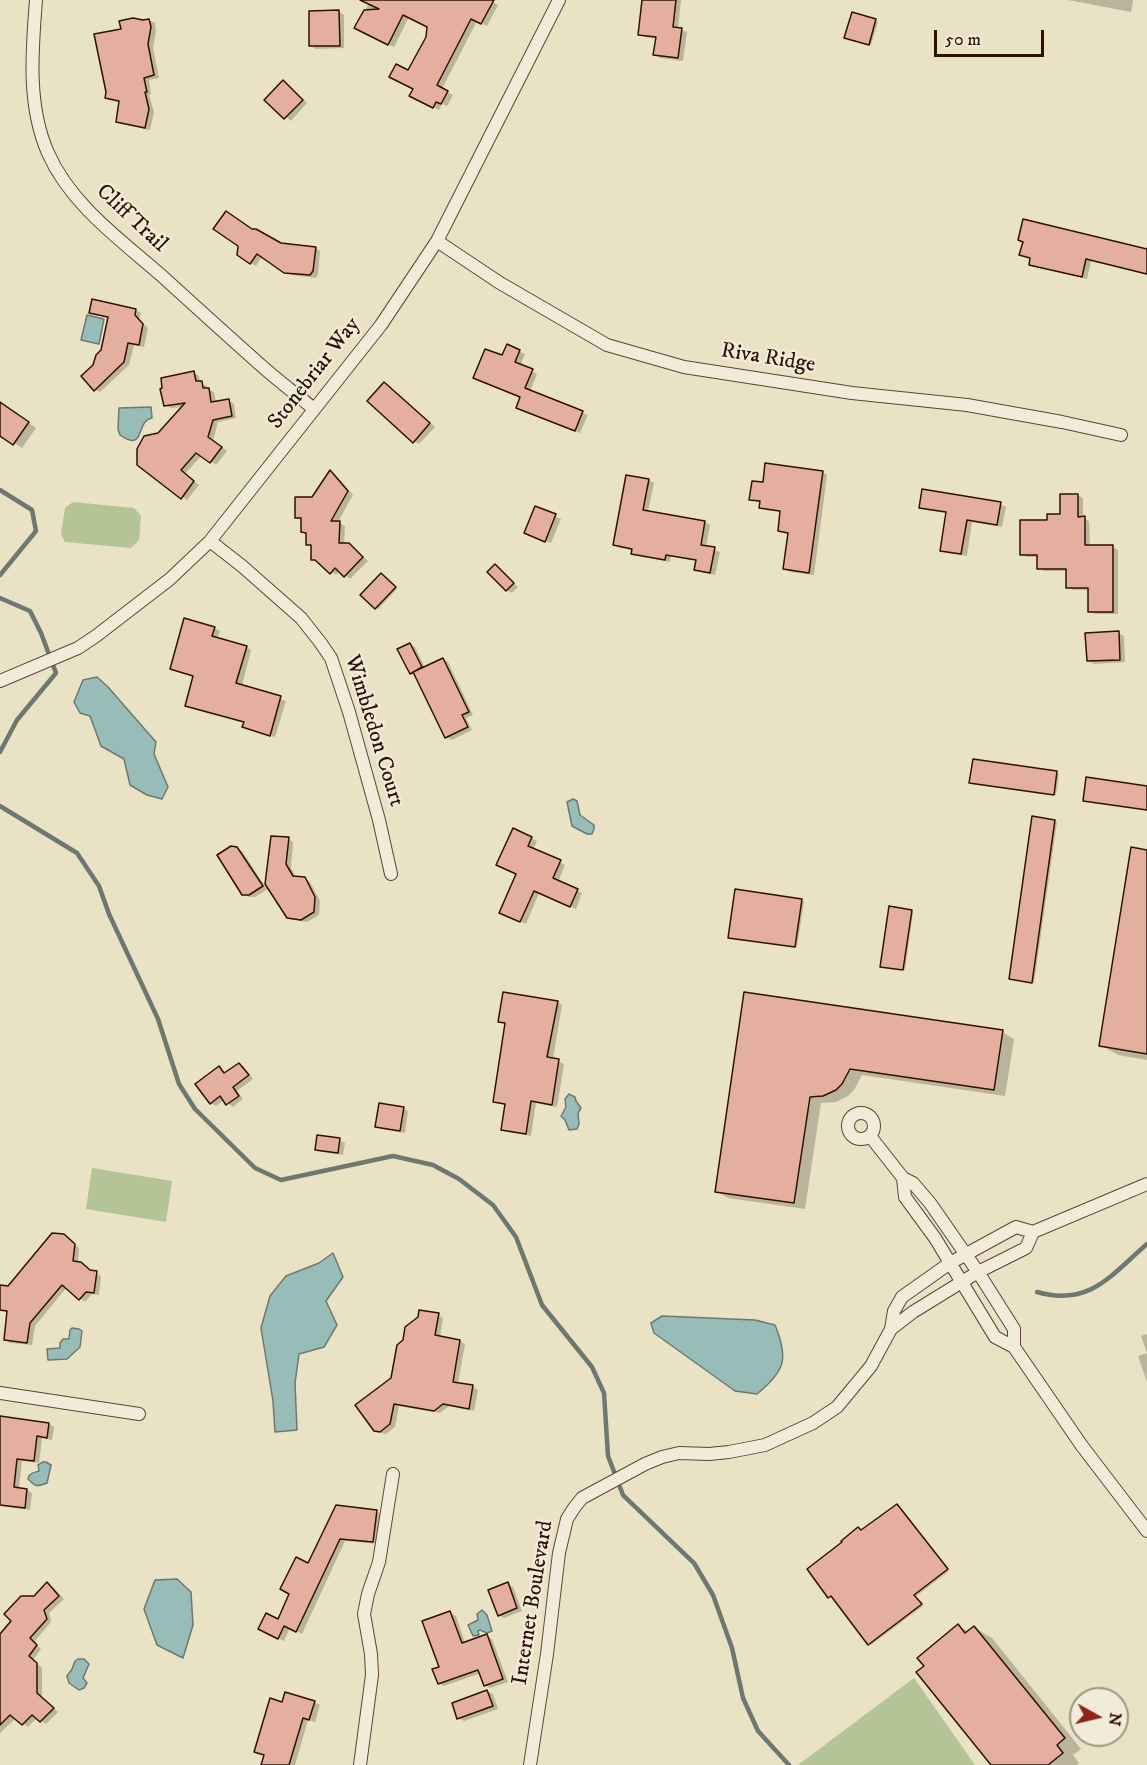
<!DOCTYPE html>
<style>
body{margin:0}
#map{position:relative;width:1147px;height:1765px;overflow:hidden;background:#e9e2c5;font-family:"IM FELL DW Pica",serif}
canvas{display:block}
.north{position:absolute;left:1069px;top:1687px;width:60px;height:60px;box-sizing:border-box;background:#f1ecd9;border:2px solid #a39484;border-radius:50%;rotate:98deg;font-size:16px;font-weight:700;line-height:24px;text-align:center;color:#2e1004}
.north::after{content:'';display:block;margin:auto;width:21px;height:27px;background:#8f2418;clip-path:polygon(50% 0,100% 100%,50% 72%,0 100%)}
.scale{position:absolute;left:934px;top:30px;width:110px;height:27px;box-sizing:border-box;border:3px solid #2e1004;border-top:0;padding-left:8px;font-size:18px;line-height:21px;white-space:nowrap;color:#2e1004;-webkit-text-stroke:4px #f1ecd9;paint-order:stroke}
</style>
<div id="map">
<canvas width="1147" height="1765"></canvas>
<div class="north">N</div>
<div class="scale">50 m</div>
</div>
<script>
const c = document.querySelector('canvas').getContext('2d');
c.lineJoin = 'round';
function fill(path, color) {
  c.fillStyle = color;
  c.fill(path, 'evenodd');
}
function stroke(path, color, width, dash) {
  c.strokeStyle = color;
  c.lineWidth = width;
  c.lineCap = dash ? 'butt' : 'round';
  c.setLineDash(dash || []);
  c.stroke(path);
}
function write(font, color, halo, rows, align = 'center') {
  c.font = font + ' "IM FELL DW Pica",serif';
  c.lineWidth = 4.5;
  c.setLineDash([]);
  c.textBaseline = 'middle';
  c.strokeStyle = halo;
  c.fillStyle = color;
  for (const [text, x, y, turn = 0] of rows) {
    c.save();
    c.translate(x, y);
    c.rotate((+turn || 0) * Math.PI / 180);
    c.textAlign = isNaN(turn) ? turn : align;
    if (halo) c.strokeText(text, 0, 0);
    c.fillText(text, 0, 0);
    c.restore();
  }
}
fill(new Path2D(`
 M73,502L134,508L141,516L139,540L131,548L65,542L61,534L65,508Z
 M92,1168L172,1181L166,1222L86,1209Z
 M914,1678L975,1765H798Z`), '#b4c496');
const water = new Path2D(`
 M87,315L104,319L99,344L81,340Z
 M151,407L152,418C135,421 146,453 120,435L118,429L119,408Z
 M97,677L108,687L156,742L154,754L168,787L162,799L147,795L130,785L124,759L101,746L90,716L80,713L74,702L83,680Z
 M573,799L577,801L580,815L594,825V829L592,834H587L572,826L567,802Z
 M569,1094L575,1097L576,1101L581,1108L578,1113L579,1124L577,1129L569,1130L565,1120L561,1116L566,1107L565,1099Z
 M333,1253L343,1277L326,1301L337,1325L324,1347L299,1354L295,1383L297,1430L275,1432L273,1401L261,1328L270,1296L286,1276L319,1263Z
 M662,1316L755,1320L775,1325C789,1359 785,1371 757,1394L735,1391L654,1333L651,1323Z
 M72,1328L79,1329L82,1331L80,1347L67,1359L48,1360L47,1349L60,1348V1343L63,1339H69L70,1330Z
 M43,1462H46L51,1465L47,1483C36,1487 36,1487 28,1479C29,1473 33,1473 39,1471L38,1465Z
 M177,1579L191,1592L193,1625L183,1658L157,1645L144,1609L155,1580Z
 M482,1610L487,1615L492,1631L487,1633L480,1630L478,1631L479,1635L473,1636L468,1625L478,1620L477,1614Z
 M78,1659H84L89,1664L83,1678L87,1683L84,1688L79,1690L69,1683L67,1676L72,1669L75,1661Z`);
fill(water, '#98bdb8');
stroke(water, '#6e7870', 1.5);
fill(new Path2D(`
 M363,0H489L498,5L487,26L477,21L442,89L453,95L447,106L442,104L439,110L411,95L414,89L409,72L427,37L428,27L409,17L394,47L356,28L369,3Z
 M644,0H681L678,29L687,32L683,61L660,58L655,54L657,39L645,37L640,34Z
 M1068,0H1133L1131,12Z
 M339,12L344,15V48L316,49L310,46Z
 M853,14L878,22L871,45L848,38Z
 M149,20L155,23L156,31L153,48L159,78L149,80L151,94L149,95L154,112L150,130L122,124L117,121L121,102L111,101L106,98L123,30Z
 M288,85L307,103L291,121L266,100Z
 M252,230L281,244L315,248L320,251L318,274L316,278L291,275L262,256L256,266L238,255L239,246Z
 M1147,245V275L1091,261L1087,279L1036,267L1030,264L1032,259L1021,254L1146,250Z
 M136,310L141,313L139,319L148,328L144,347L134,345L129,365L100,392L94,389L95,366L102,351L109,318L96,315L91,312Z
 M507,346L525,354L520,366L537,374L530,391L588,415L580,433L523,410L522,397L503,357Z
 M194,373L199,376L200,383L207,386V389L214,392L216,403L229,401L234,404L236,418L218,422L213,441L227,451L216,465L202,455L185,474L199,485L187,500L138,464L159,434L184,407L171,408L165,405Z
 M385,384L435,427L419,444L414,441Z
 M0,403L36,428L22,448L0,434Z
 M331,472L336,475L353,495L338,522L345,526L344,545H348L354,548L368,561L350,579L340,571L336,575L312,559V546L307,544V535L302,532V521L296,517L312,499Z
 M822,472L827,475L814,575L790,572L785,569L790,534L779,530L782,512L766,510L760,507L761,503L751,499L764,484Z
 M648,480L654,483L648,512L705,522L710,525L706,547L720,552L715,575L701,572L696,569L697,561L671,556L670,562L638,556L632,553L633,550L620,548L615,544Z
 M1077,495L1083,498V518L1089,521L1090,547H1113L1118,550V614H1095L1089,611V590H1073L1068,587V571H1044L1039,568V557H1027L1022,554L1048,522L1061,516Z
 M1000,504L1006,507L1002,527L972,522L967,556L947,553L942,550L948,513L926,510L921,507Z
 M536,508L561,519L551,543L531,536Z
 M495,566L518,587L512,593L507,590Z
 M383,576L397,589L378,609L376,608Z
 M214,628L220,631L217,639L246,647L251,650L242,686L286,701L275,737L249,729L244,726L245,723L192,708L187,705L195,676L172,668Z
 M1118,633L1124,636L1125,662L1094,664L1088,660Z
 M410,644L415,647L425,668L443,659L448,662L473,715L466,718L472,730L452,740L446,737L416,676L411,673Z
 M974,761L1057,773L1059,774L1056,795L973,784L971,782Z
 M1147,788V810L1084,801Z
 M1054,821L1057,822L1034,983L1012,980L1010,978Z
 M272,837L288,839L293,842L291,868L297,878H304L310,882L320,901L319,915L307,922L293,920L288,917L269,888L255,897H249L244,893L237,848L242,851L266,888Z
 M531,838L537,841L533,850L565,865L558,882L582,893L576,909L539,893L526,924L506,915L518,874L503,868Z
 M1147,851V1060L1118,1055L1101,1045Z
 M802,901L804,902L797,947L732,938Z
 M911,911L913,912L905,970L884,967Z
 M745,994L1002,1032L1014,1039L1005,1096L862,1075L854,1090L848,1096L836,1102L821,1103L805,1209L728,1198L716,1191Z
 M557,1002L562,1005L553,1059L564,1064L557,1107L536,1103L531,1136L508,1132L503,1129L507,1106L494,1101L506,1025L500,1021Z
 M239,1064L244,1067L253,1079L237,1091L243,1099L233,1107L224,1100L216,1106L211,1103L219,1068L226,1074Z
 M403,1108L408,1111L405,1133L382,1129L377,1126Z
 M339,1140L345,1143L343,1155L322,1152L316,1149Z
 M64,1236L79,1248L78,1263L101,1276L99,1295L92,1294L85,1302L67,1287L35,1326L32,1345L10,1343L5,1340L9,1312L0,1311V1286L9,1287Z
 M438,1315L443,1318L440,1337L460,1341L465,1344L458,1384L473,1387L478,1390L474,1411L449,1406L440,1413L399,1406L395,1427L386,1434L381,1433L375,1430L392,1379Z
 M1147,1334V1382L1138,1356L1147,1353L1141,1336Z
 M0,1417L49,1424L54,1427L52,1440L42,1438L39,1463L22,1461L19,1489L27,1490L32,1493L30,1510L0,1506Z
 M336,1507L376,1512L382,1515L378,1544L345,1541L302,1634L290,1628L284,1641L265,1632L278,1621L309,1565Z
 M899,1507L949,1571L915,1597L923,1606L871,1645L833,1596L831,1598L829,1597L859,1528L862,1532Z
 M48,1584L53,1587L64,1599L49,1613L51,1622L34,1642L41,1649L33,1660L42,1668V1697L58,1712L46,1724L37,1718L28,1727L16,1718L0,1733V1636Z
 M507,1584L513,1587L522,1611L504,1618L499,1615Z
 M450,1613L456,1616L465,1643L487,1636L492,1639L508,1682L490,1688L485,1685L481,1673L444,1686L439,1683Z
 M958,1626L969,1632L975,1628L992,1638L1081,1749L1073,1755L1079,1763L1077,1765H993L926,1667Z
 M487,1691L493,1694L498,1709L464,1721L458,1718Z
 M314,1702L320,1705L315,1722L308,1720L295,1765H266L265,1755L256,1751L283,1704Z`), '#0003');
stroke(new Path2D(`
 M0,490L32,510L36,531L0,575
 M0,598L30,611L41,633L56,673L17,720L0,752
 M0,806L77,853L99,886L109,914L158,1019L179,1084L195,1109L255,1168L281,1180L393,1156L433,1165L459,1179L493,1205L516,1237L542,1305L592,1367L604,1393L608,1456L623,1495L694,1563L713,1595L732,1648L743,1698L758,1731L789,1765
 M1037,1292C1090,1307 1111,1275 1147,1244`), '#6e7870', 4.5);
const building = new Path2D(`
 M360,0H494L481,24L471,19L437,85L448,91L441,104L436,102L433,108L409,96L413,89L389,77L396,64L408,70L426,37L427,27L403,15L388,45L354,28L364,10L379,9Z
 M642,0H676L673,27L682,28L678,58L653,55L656,37L638,35Z
 M339,10L340,46H309V11Z
 M852,12L876,19L869,45L844,38Z
 M133,18L143,20L149,19L151,27L148,44L154,75L144,78L147,92H145L149,109L145,128L116,122L119,101L105,98L106,92L94,34L121,29L119,21Z
 M283,80L303,100L284,119L264,100Z
 M226,211L252,229H256L281,243L316,247L313,271L310,275L284,273L257,254L250,264L237,255L238,246L213,229Z
 M1023,219L1147,249V274L1086,259L1082,277L1029,265L1030,258L1019,255L1023,242L1018,240Z
 M92,299L136,309L135,315L143,324L139,345L128,343L124,362L94,391L81,376L93,365L96,355L101,350L108,317L89,313Z
 M507,344L520,350L515,362L533,369L525,388L583,411L575,431L516,408L520,397L473,378L485,349L502,355Z
 M194,371L196,381H202L203,388H209L211,402L229,399L232,416L213,420L208,437L222,447L210,463L196,453L181,470L194,481L181,499L137,465V449L144,436L158,433L185,403L164,406L160,389L162,388L161,378Z
 M384,382L430,423L413,443L367,401Z
 M0,402L29,422L13,445L0,436Z
 M765,463L823,471L809,573L783,569L788,533L778,531L780,511L759,508L760,501L749,500L752,481L763,482Z
 M330,470L348,491L331,521H340L339,543H349L363,557L344,577L335,568L330,574L315,560H311V545H306V533L301,532V518H295V497H312Z
 M626,475L649,479L643,510L705,521L701,545L715,547L710,573L694,570L696,560L666,555L665,560L631,554L632,549L613,545Z
 M922,489L1001,502L997,525L967,520L961,554L940,551L946,512L919,508Z
 M1060,494H1078V517L1085,516V545H1113V612H1088V588H1066V569H1037V555H1020V520H1047V514H1060Z
 M535,506L556,514L545,542L524,533Z
 M495,564L514,583L506,591L487,572Z
 M381,573L396,587L375,609L360,595Z
 M184,618L215,627L212,636L247,646L236,683L281,696L270,736L242,727L244,722L185,706L193,676L170,669Z
 M1119,631L1120,660L1087,661L1085,633Z
 M410,643L422,667L410,674L397,649Z
 M443,658L469,712L462,715L468,727L445,738L413,672Z
 M973,759L1057,771L1054,795L969,783Z
 M1086,777L1147,786V810L1083,801Z
 M1032,816L1055,820L1032,983L1009,979Z
 M513,828L532,837L528,846L561,860L553,878L578,889L570,907L534,891L520,922L499,913L516,874L496,865Z
 M271,836L289,837L286,864L293,876L305,877L315,897L314,912L301,920L287,918L265,884Z
 M231,846L237,847L263,886L249,895H242L217,855Z
 M1131,847L1147,850V1054L1099,1046Z
 M735,889L802,899L795,947L728,938Z
 M889,906L912,910L903,970L880,967Z
 M503,992L558,1001L547,1057L559,1059L552,1105L531,1101L526,1134L501,1130L505,1104L493,1102L505,1023L498,1022Z
 M744,992L1003,1030L994,1090L850,1069L842,1084L836,1090L823,1096L810,1097L794,1203L715,1192Z
 M239,1063L249,1075L233,1087L239,1096L226,1105L220,1096L210,1104L195,1084L219,1066L224,1073Z
 M379,1103L404,1107L400,1131L375,1127Z
 M317,1135L340,1138L338,1153L315,1150Z
 M52,1233L64,1234L75,1244L73,1261L81,1262L90,1270L97,1271L94,1293L86,1292L79,1300L62,1285L30,1323L27,1343L4,1340L7,1311L0,1310V1285L8,1286Z
 M419,1310L439,1313L435,1335L460,1340L453,1382L473,1385L469,1409L443,1404L434,1411L394,1404L390,1424L380,1432L374,1431L355,1405L391,1378L397,1345L403,1340L405,1327L418,1317Z
 M0,1416L49,1423L47,1438L37,1436L34,1461L17,1459L14,1487L27,1489L25,1508L0,1505Z
 M897,1504L948,1569L914,1595L922,1604L868,1645L831,1596L828,1598L807,1569L842,1542L841,1541L858,1527L861,1530Z
 M336,1505L377,1510L373,1542L340,1539L296,1632L284,1626L278,1639L258,1629L266,1613L278,1619L289,1594L280,1589L296,1557L308,1563Z
 M47,1582L59,1596L44,1610L47,1619L30,1638L37,1645L29,1656L37,1663V1693L54,1708L40,1722L32,1715L22,1725L10,1715L0,1725V1634L11,1621L4,1614L21,1596H34Z
 M508,1582L517,1608L498,1616L488,1590Z
 M450,1611L462,1643L487,1634L503,1679L484,1686L478,1670L438,1684L432,1669L439,1667L422,1621Z
 M958,1624L965,1633L974,1626L1065,1738L1057,1745L1063,1753L1048,1765H991L916,1672L924,1666L917,1658Z
 M487,1690L493,1706L457,1719L452,1703Z
 M285,1692L315,1701L309,1720L303,1718L289,1765H261L264,1755L254,1752L270,1698L282,1702Z`);
fill(building, '#e5afa0');
stroke(building, '#2e1004', 1.5);
const street = new Path2D(`
 M36,0C32,51 27,105 48,153C71,205 121,240 162,276C196,307 230,338 264,368C280,382 297,395 314,409
 M437,241L500,283L607,345L684,367L852,393L967,405L1062,422L1121,435
 M210,541L242,566L301,618L320,642L331,658L349,712L379,820L391,874
 M0,681L78,648L96,636L170,579L210,541L381,325L437,241L559,0
 M848 1126a13 13 0 1 1 26 0a13 13 0 1 1-26 0Z
 M870,1136L903,1178L913,1183L930,1203L978,1272L1014,1329V1347
 M903,1178L905,1197L935,1238L995,1337L1014,1347L1082,1446L1147,1531
 M891,1329L913,1312L978,1272L1026,1248L1033,1232
 M0,1393L139,1414
 M360,1765L372,1675L371,1654L364,1614L368,1594L379,1562L393,1474
 M530,1765L547,1654L559,1553L567,1519L574,1508L582,1498L645,1464L662,1457L679,1453L709,1454L729,1452L765,1445L813,1423L837,1407L871,1366L891,1329L894,1311L902,1297L950,1263L1016,1227L1033,1232L1147,1184`);
stroke(street, '#5d4434', 14);
stroke(street, '#f1ecd9', 12);
write('22px', '#2e1004', '#f1ecd9', [
 ["Cliff Trail",131,219,43],
 ["Riva Ridge",768,359,9],
 ["Stonebriar Way",315,374,-52],
 ["Wimbledon Court",373,731,73],
 ["Internet Boulevard",534,1603,-81]
]);
</script>
